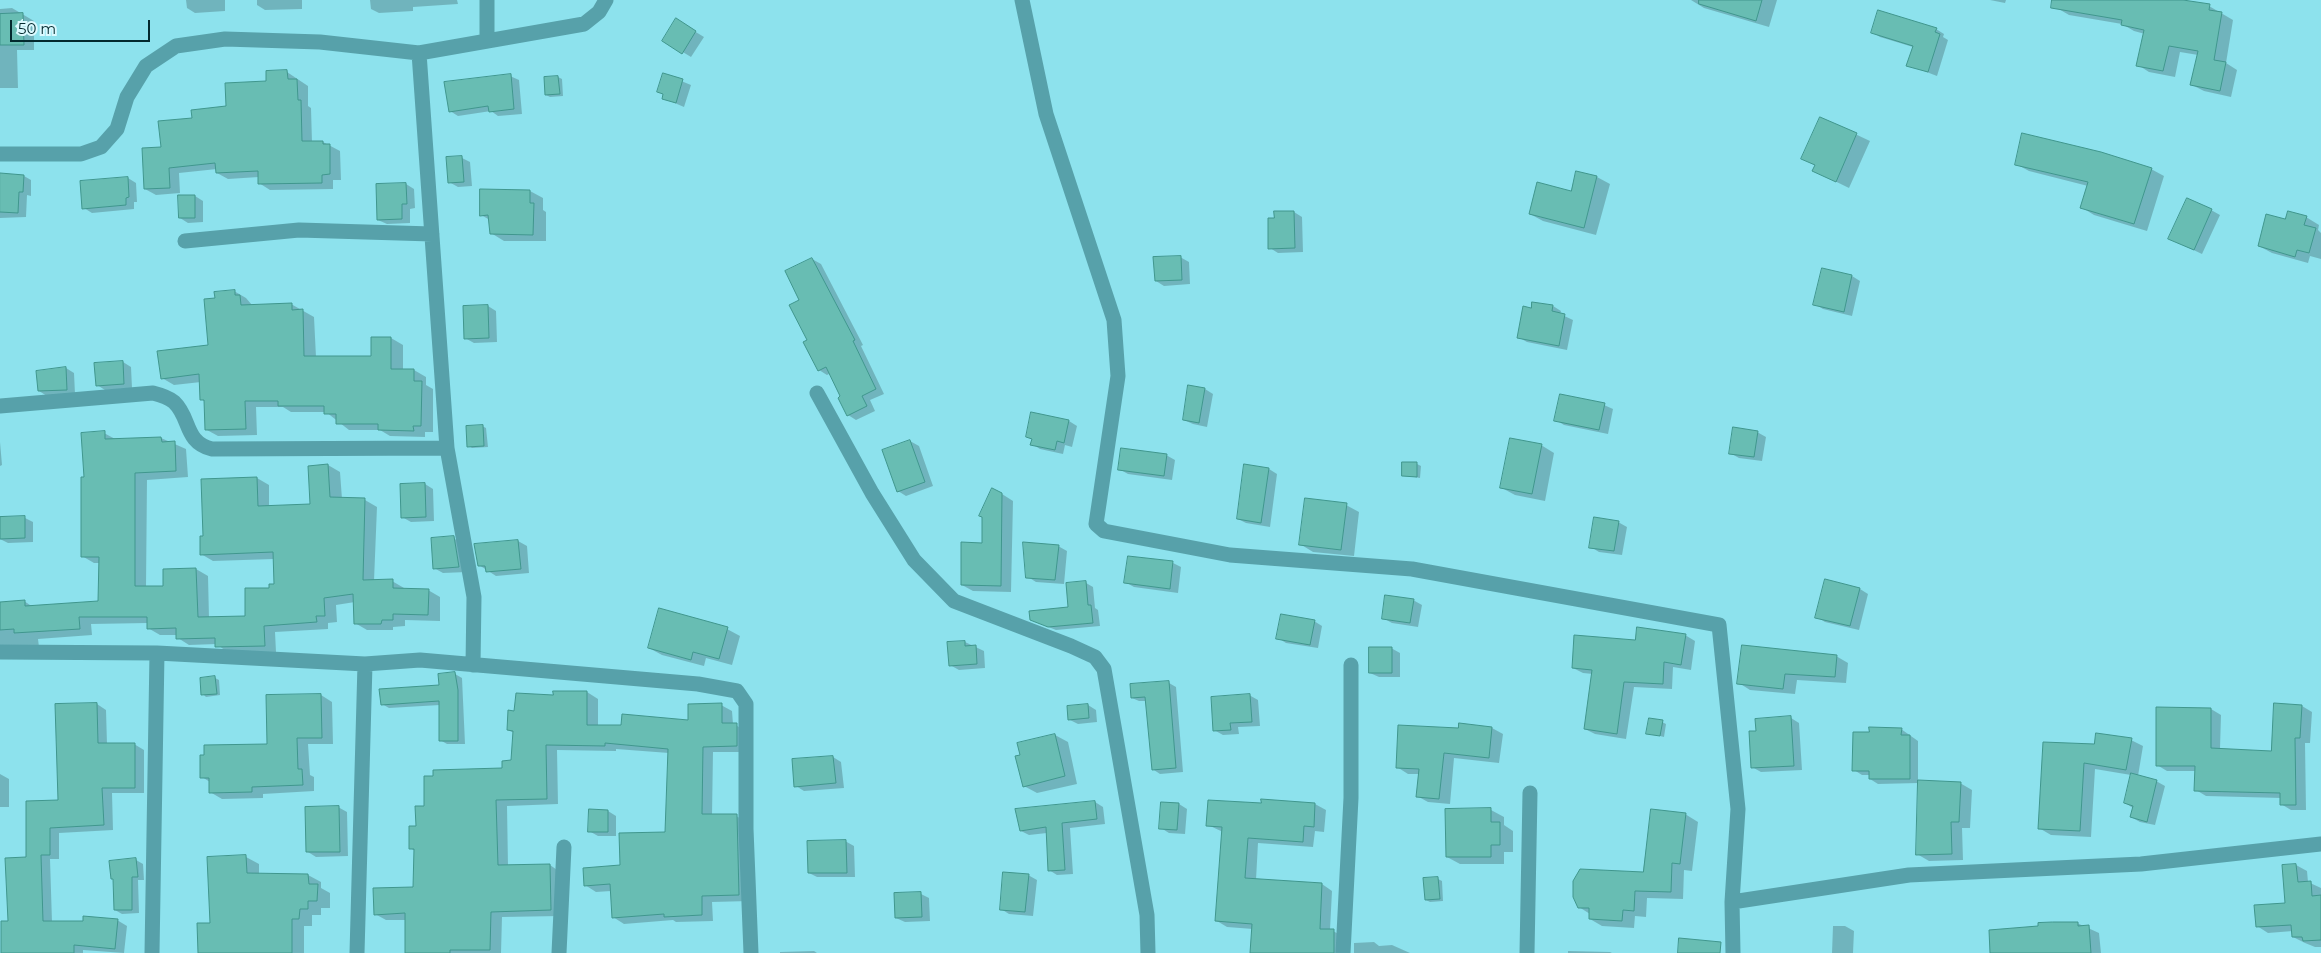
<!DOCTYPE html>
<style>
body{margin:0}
#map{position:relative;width:2321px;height:953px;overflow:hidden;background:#8de2ed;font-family:Montserrat,sans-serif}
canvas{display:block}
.scale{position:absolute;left:10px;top:20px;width:140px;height:22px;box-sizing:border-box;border:2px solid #03292e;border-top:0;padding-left:6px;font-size:15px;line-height:18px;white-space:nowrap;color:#03292e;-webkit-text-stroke:4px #daf9fe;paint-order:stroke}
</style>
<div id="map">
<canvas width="2321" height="953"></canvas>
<div class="scale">50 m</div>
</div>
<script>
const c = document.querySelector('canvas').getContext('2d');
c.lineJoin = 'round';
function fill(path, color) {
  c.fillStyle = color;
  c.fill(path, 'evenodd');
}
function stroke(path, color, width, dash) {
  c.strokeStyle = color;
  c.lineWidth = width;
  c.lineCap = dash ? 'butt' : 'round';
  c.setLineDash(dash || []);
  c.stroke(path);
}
fill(new Path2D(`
 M186,0H225V11L195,13L187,8Z
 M257,0H302V9L265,10L257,5Z
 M370,0H457L458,4L413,7V11L379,13L371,9Z
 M1691,0H1777L1769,27L1704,8Z
 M1990,0H2006L2005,3Z
 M2058,0H2178L2209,6L2233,20L2226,63L2237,70L2231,97L2204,91L2192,85L2198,55L2180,52L2175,77L2149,72L2138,65L2145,34L2134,31L2122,24L2069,15L2057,8Z
 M12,8L34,21V50H17L18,88H0V9Z
 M676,20L704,37L691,57L663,40Z
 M1936,29L1944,34L1943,37L1948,40L1937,76L1908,65L1913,47L1880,37L1872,32Z
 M287,72L308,86V106L311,108L312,142H323L340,151L341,180H333V189L270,190L259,183V177L228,179L217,173V169L179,173L180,193L156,195L145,189L163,148L193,119L227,107Z
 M664,74L691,85L684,107L663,98Z
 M510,76L519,80L522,114L498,116L491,111L458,116L450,111Z
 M558,77L562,79L563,96L550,97L546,95Z
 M1821,118L1870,141L1849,188L1814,171L1816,166L1803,159Z
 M462,158L470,162L472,186L458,187L449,182Z
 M2016,164L2151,169L2164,176L2147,231L2094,215L2081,207L2088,186L2029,171Z
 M1577,172L1597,177L1610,184L1596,235L1543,221L1530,214L1572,193Z
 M0,175L24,176L31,180V196L27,195L26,217L0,218Z
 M128,178L136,183L137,202H134V209L92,213L84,208Z
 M406,184L414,189L415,208L410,209V223L387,224L378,220Z
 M530,191L543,198V210L546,212V241H504L491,233L490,220L481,215Z
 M195,196L203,201V222L188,223L180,218Z
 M2211,210L2220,215L2202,254L2170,239Z
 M1294,212L1302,217L1303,252L1278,253L1270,248L1275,219Z
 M2306,217L2319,225L2318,230L2321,233V259L2310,256L2308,263L2272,253L2259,246L2286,221Z
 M1180,257L1189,262L1190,284L1164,286L1156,281Z
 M812,259L821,264L863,345L861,346L884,394L870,400L875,411L856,420L848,415L842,397L831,373L827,375L819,370L809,341L801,301Z
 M1852,276L1860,281L1852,316L1823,309L1815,304Z
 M234,291L246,298L252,305L291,304L314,317L316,357L372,358L373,338H391L403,345V370H414L426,377V385L433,389V432H425V437L390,436L380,430H349L326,412H291L283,407H256L257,435L218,436L207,430L206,402L201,399V382L174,385L162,378L210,346L216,299Z
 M488,306L496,311L497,342L474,343L465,338L464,307Z
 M1553,306L1561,311L1560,314L1573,320L1567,350L1527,342L1518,337L1532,309Z
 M123,362L131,367L132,388L105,390L97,385Z
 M66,368L74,373L75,394L47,396L39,391Z
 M1205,389L1213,394L1207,427L1193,424L1184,420Z
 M1604,405L1613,409L1608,434L1564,425L1556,420Z
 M1069,421L1077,426L1072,447L1065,445L1063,454L1040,449L1032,444L1033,440L1027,437Z
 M482,426L486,428L488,447L472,448L469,446Z
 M1757,432L1766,437L1762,461L1739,458L1730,453Z
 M104,433L117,440L161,438L186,449L188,477L147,480L146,587H165L164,570L196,569L208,576L209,618L246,617L276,585L274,559L213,561L201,554L204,537L257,478L269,485V507L312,505L328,465L340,472L342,499L365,500L377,507L374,581H392L404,588V590H428L440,597V621L405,620V626L393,627V630H367L355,623V602L336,605L337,622L328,623V629L275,632L276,652L228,653L217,644L189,645L178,638L177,635H160L148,628V623L91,624L92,635L38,639L39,647L0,651V603L24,601L33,607L100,603V563H94L82,556L85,479Z
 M910,441L919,446L933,486L906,496L898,491Z
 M0,442L2,465L0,466Z
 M1541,445L1554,453L1545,501L1515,495L1502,488Z
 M1166,455L1175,460L1172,480L1128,474L1119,469Z
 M1417,464L1421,466L1420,478L1403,475Z
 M1269,469L1277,474L1270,527L1246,523L1238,519Z
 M425,484L433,489L434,521L411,522L402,517Z
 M1002,494L1013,501L1011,592L973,591L962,585L983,544Z
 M1346,505L1359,512L1354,556L1313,552L1300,544Z
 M0,518H25L33,522V542L8,543L0,539Z
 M1618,522L1627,527L1622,555L1599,552L1591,547Z
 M453,538L462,543L467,572L443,573L434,568Z
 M518,541L527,546L529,573L496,576L479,565L475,545Z
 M1058,546L1067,551L1064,584L1036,582L1028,577Z
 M1129,557L1173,563L1181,567L1178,593L1134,587L1125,582Z
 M1086,583L1093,587L1095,608L1098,610L1100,626L1056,630L1031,620L1070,608Z
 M1860,589L1868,594L1859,630L1825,622L1817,617Z
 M1413,600L1422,605L1418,627L1392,623L1383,618Z
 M1314,621L1322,626L1318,648L1286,643L1278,638Z
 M727,629L740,636L732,665L706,658L704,666L662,655L649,648Z
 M1685,635L1695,641L1691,670L1673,667L1672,689L1634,687L1626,739L1595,734L1585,729L1593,674L1583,673L1573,668L1636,641Z
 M965,642L984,651L985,668L959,670L950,665Z
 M1391,648L1400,653V677H1379L1370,673Z
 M1836,656L1848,663L1846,683L1797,680L1795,694L1750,690L1739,683Z
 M455,674L462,678L465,744H447L440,740V705L389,708L382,704L441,686Z
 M215,678L219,680L220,695L206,697L203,694Z
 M1169,683L1176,687L1183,772L1160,774L1154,770L1146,701H1139L1132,698Z
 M554,692H587L598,699V727L689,721L721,705L732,711L733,724L747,731V752H713L712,816H736L747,822L750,901L712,902L713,921L676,922L673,920L624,924L613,917L611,891L596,892L585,885L621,867L666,833L669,753L616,749V751L557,750L558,804L507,806L508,866L550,865L560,872L561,916L502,917L501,953H406V920H386L375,914L414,888L415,851L410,848L425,807L503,769L512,762L514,733L508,730L515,712L554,697Z
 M321,695L332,702L333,744H308L310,775L314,777V791L263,794V798L222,799L210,792V782L202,777L206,757L268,745Z
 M1249,695L1258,700L1260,726L1238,727L1239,734L1223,735L1214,730Z
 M97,704L106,710L107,744H134L144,750V793H112L113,830L59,833V859H50L52,922L117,920L127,926L124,953L83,950V953H3L9,923L27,858L59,802Z
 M1088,705L1096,710L1097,722L1078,724L1070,720Z
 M2275,705L2302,706L2312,712L2310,743H2305L2306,810H2291L2281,804V798L2206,796L2196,790V771H2167L2157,765L2211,709L2221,715L2220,749L2272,752Z
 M1791,718L1799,723L1802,770L1761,772L1752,767L1757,732Z
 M1662,722L1666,724L1664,737L1648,733Z
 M1492,728L1503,734L1499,763L1454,758L1450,804L1428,802L1417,796L1419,774H1408L1397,767L1459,729Z
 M1901,729L1918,741V781L1960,783L1972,790L1970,828H1962L1963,860L1929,861L1917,854L1919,783L1878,784L1870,779V775H1862L1854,770Z
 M1055,735L1068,742L1077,784L1037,793L1024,786L1021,755Z
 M2131,740L2143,746L2138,776L2156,781L2165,786L2155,825L2140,822L2131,817L2133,808L2125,803L2131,775L2095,769L2091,837L2051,835L2039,828L2095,746Z
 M833,757L841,762L844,788L804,791L796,786Z
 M0,774L9,779V807H0Z
 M1095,802L1103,807L1105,824L1070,828L1073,874L1057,875L1049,870L1047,833L1029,835L1021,831Z
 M1179,804L1187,809L1185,834L1169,833L1161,828Z
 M1315,804L1326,810L1324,832L1315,831L1313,847L1258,843L1256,880L1322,884L1332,891L1330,930L1344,936L1345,953H1251L1253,929L1227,927L1217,921L1223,832L1208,825L1262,805Z
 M338,807L347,812L348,856L316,857L308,852Z
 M1491,810L1504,817V825L1513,831V852H1504V864H1460L1447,857Z
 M608,811L616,816V836H598L589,831Z
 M1685,814L1698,822L1692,871L1684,870L1683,899L1647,898L1646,917L1635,916L1634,928L1602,926L1590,919V914L1579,907L1644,873Z
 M845,841L854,846L855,877H817L809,873Z
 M246,857L259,864V874L308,875L321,882V888L330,893V908H321V915H312V926H304V953H199L211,924Z
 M136,860L143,864L144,880H138L139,913L122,914L115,910Z
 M2296,865L2307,871L2308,882L2321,888V947H2315L2305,943L2293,937V931L2268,933L2257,926L2286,904Z
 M1028,875L1037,880L1033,916L1009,914L1001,909Z
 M1438,879L1442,881L1443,901L1430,902L1426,900Z
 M921,894L929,898L930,921L905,922L896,918Z
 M2077,923L2099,933L2101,953H1991Z
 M1833,926H1845L1854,931L1853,953H1832Z
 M1374,942L1379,946L1392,945L1410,953H1354V943Z
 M814,951L817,953H780V952Z
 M1568,951L1610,952L1612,953H1568Z`), '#0003');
const building = new Path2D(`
 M1699,0H1762L1756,21L1699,4Z
 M2052,0H2183L2210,4L2209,10L2222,12L2214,60L2226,62L2220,91L2190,85L2198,51L2169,46L2163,71L2136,66L2144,30L2121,25L2122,20L2051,8Z
 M1878,10L1937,28L1935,32L1940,34L1928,72L1906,66L1913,46L1871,33Z
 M23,13L24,45H0V14Z
 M676,18L696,31L682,54L662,41Z
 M287,70L288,79H297L298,100H301L302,141H323V144H330V174L322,175V183L258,184V171L216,173L215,163L169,168L170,188L144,189L142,148L161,147L158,121L192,118L191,110L226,106L225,83L266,81V71Z
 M663,73L683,79L676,103L662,99L663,94L657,92Z
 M511,74L514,109L489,112L488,106L449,112L444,82Z
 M558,76L560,94L545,95L544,77Z
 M1820,117L1857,133L1836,182L1812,171L1815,165L1801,159Z
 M2022,133L2101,152L2152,168L2134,224L2080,208L2088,182L2015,165Z
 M462,156L464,182L448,183L446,157Z
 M1576,171L1597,176L1584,228L1529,214L1537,182L1571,191Z
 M0,173L24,175L23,192H19L18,213L0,212Z
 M128,177L129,197L126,198V205L82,209L80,181Z
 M406,183L407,204H402V219L377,220L376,184Z
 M480,189L530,190V203H534L533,235L490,234L488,215L480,216Z
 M178,195H195V218H179Z
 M2187,198L2212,209L2194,250L2168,239Z
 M1274,211H1294L1295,248L1268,249V218H1274Z
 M2288,211L2307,216L2304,225L2316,228L2309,253L2297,250L2295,257L2258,246L2266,214L2285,219Z
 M1181,256L1182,280L1155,281L1153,257Z
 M812,258L855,340L853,341L876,389L862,396L867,406L847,416L838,398L840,396L826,367L818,371L803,342L807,340L789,305L799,300L785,271Z
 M1822,268L1852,275L1844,312L1813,305Z
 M235,290V295H240L241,305L292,303V310L303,309L304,356H371V337H391V369H414V381H422L421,426H413L414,431L378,430V424H336V414H324V406H278V401H245L246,429L205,430L204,400H200L199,374L161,379L157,351L208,345L204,299L215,298L214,292Z
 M1532,302L1553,305L1552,311L1565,314L1559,346L1517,338L1523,306L1531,308Z
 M488,305L489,338L464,339L463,306Z
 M123,361L124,384L96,386L94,363Z
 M66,367L67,390L38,391L36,371Z
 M1188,385L1205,388L1199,423L1183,420Z
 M1560,394L1605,403L1599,430L1554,421Z
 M1031,412L1069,420L1064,443L1057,441L1055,450L1030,445L1032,439L1026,437Z
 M483,425L484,446L467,447L466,426Z
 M1733,427L1758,431L1754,457L1729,454Z
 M105,431V439L161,437L162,442L175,441L176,471L135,473V586H163V569L196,568L198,617L245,616V588H269V584H274L273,552L200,555V536H203L201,479L257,477L258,506L310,504L308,466L328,464L330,497L365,498L363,580L393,579V588L429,589L428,615L393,614V620H382L381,624H354L353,594L324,598L325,616H316L317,622L264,626L265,646L215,647V638L176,639V628L147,629V617H79L80,629L14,633V629L0,630V602L25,600V606L98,601L99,557H81V477H84L81,433Z
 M1510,438L1542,444L1532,494L1500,488Z
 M910,440L925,482L897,492L882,450Z
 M1121,448L1167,454L1164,476L1118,470Z
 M1402,462H1417V477L1402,476Z
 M1244,464L1269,468L1261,523L1237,519Z
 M425,483L426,517L401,518L400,484Z
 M992,488L1002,493L1001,586L961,585V542L982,543V517L979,516Z
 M1305,498L1347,503L1341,550L1299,545Z
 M25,516V538L0,539V517Z
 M1594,517L1619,521L1614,551L1589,548Z
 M454,536L459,567L433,569L431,538Z
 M518,540L521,569L486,572L485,566H478L474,544Z
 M1023,542L1059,545L1055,580L1026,578Z
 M1128,556L1173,561L1170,589L1124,583Z
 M1825,579L1860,588L1850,626L1815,618Z
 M1086,581L1088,605H1091L1093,623L1048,627L1030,620L1029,611L1068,607L1066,583Z
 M1385,595L1414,599L1410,623L1382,619Z
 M659,608L728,627L719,659L693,652L691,660L648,648Z
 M1281,614L1315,620L1310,645L1276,639Z
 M1637,627L1686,634L1681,665L1664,662L1663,684L1624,682L1617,734L1584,729L1592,670L1572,668L1574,635L1635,640Z
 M965,641V646L976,645L977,664L949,666L947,642Z
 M1742,645L1837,655L1835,677L1785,674L1783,689L1737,684Z
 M1369,647H1392V673H1369Z
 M455,672L458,690V741H439V701L381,705L379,689L439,685L438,674Z
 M215,676L217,694L201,695L200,678Z
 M1169,681L1176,768L1152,770L1145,697L1131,698L1130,684Z
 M553,691H587V725H621L622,714L688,720V704L722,703V723H737V746L703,747L702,814H737L739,895L702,896V915L664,917V914L612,918L610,884L584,886L583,868L620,865L619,833L665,832L668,749L605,743V746L546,745L547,799L496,800L498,865L550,864L551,910L491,912L490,950H450V953H405V913L374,915L373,888L413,887L414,849H409V826H416L415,806H424V776H433V770L502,768V761L511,760L513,731L507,730L508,710L514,711L516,693L553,695Z
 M321,694L322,738H297L298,769H302L303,785L252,787V792L209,793V778H200V755H204V745L267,744L266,695Z
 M1250,694L1252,722L1230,723L1231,730L1213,731L1211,697Z
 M97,703L98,743H135V788H102L104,825L50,828V855H41L43,921H83V916L118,919L115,949L74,945V953H1V921H8L5,858L26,857V801L58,800L55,704Z
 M2274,703L2302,705L2300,738H2295L2296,805H2280V793L2194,791L2195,766H2156V707L2211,708V748L2271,751Z
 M1088,704L1089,718L1068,720L1067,706Z
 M1791,716L1794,766L1751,768L1749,731H1756L1755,719Z
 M1649,718L1663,720L1660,736L1646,734Z
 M1459,723L1492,727L1489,758L1444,753L1439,799L1416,797L1419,769L1396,768L1398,725L1458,728Z
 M1869,727L1902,728L1901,735H1910V779H1869V771H1852L1853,732H1869Z
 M2096,733L2132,738L2126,770L2084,763L2080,831L2038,829L2043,742L2094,744Z
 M1055,734L1065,776L1023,787L1015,756L1020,755L1017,743Z
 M833,756L836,783L794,787L792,759Z
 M2131,773L2157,780L2147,822L2130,817L2133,806L2124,803Z
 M1918,780L1961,782L1959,822H1951L1952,854L1916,855Z
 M1261,799L1315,803L1314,827L1304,826L1303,842L1248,838L1245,878L1322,883L1320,929H1334V953H1250L1252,924L1215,921L1222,827L1206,826L1208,800L1261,803Z
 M1095,801L1097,819L1062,823L1065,870L1048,871L1046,827L1020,831L1015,809Z
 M1161,802L1179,803L1177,830L1159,829Z
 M339,806L340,852H306L305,807Z
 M1491,808V822H1500V845H1491V857H1446L1445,809Z
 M589,809L608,810V832H588Z
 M1651,809L1686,813L1680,864L1672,863L1671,892L1635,891L1634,911L1623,910L1622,921L1589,919V908H1578L1573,897V881L1580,869L1643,872Z
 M846,840L847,873H808L807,841Z
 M246,855L247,873L308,874L309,884H318L317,901H308V909H300L299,919H292V953H198L197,923H210L207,857Z
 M136,858L138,877H132V910H114L113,879H111L109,861Z
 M2296,864L2298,882L2311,881L2312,896L2321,895V940L2303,941L2302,937H2292L2291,925L2256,927L2254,905L2285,903L2282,865Z
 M1003,872L1029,874L1025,912L1000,910Z
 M1438,877L1440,899L1425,900L1423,878Z
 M921,892L922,917L895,918L894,893Z
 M2053,922H2078V926L2089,925L2091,953H1990L1989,930L2038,926V923Z
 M1679,938L1721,942L1720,953H1678Z`);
fill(building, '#68bdb3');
stroke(building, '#40968d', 1);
stroke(new Path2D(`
 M487,0V41
 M1022,0L1046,114L1114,320L1118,376L1096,524L1104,531L1230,555L1412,569L1719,625L1738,809L1732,902L1733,953
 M419,53L447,448L474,597L473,665
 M0,154H81L101,147L117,129L127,97L146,66L176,46L225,39L320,42L419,53L584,24L599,12L606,0
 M185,241L299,230L432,234
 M817,393L872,493L914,560L954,601L1071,646L1095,657L1104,669L1147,915L1148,953
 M0,406L153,393C161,395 168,397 174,402C191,418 184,442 212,449L447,448
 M0,652L157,653L365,664L420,660L698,684L737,691L746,704V829L751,953
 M1732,902L1909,875L2141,864L2321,844
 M152,953L157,653
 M357,953L365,664
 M559,953L564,847
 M1343,953L1351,798V665
 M1527,953L1530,793`), '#57a1aa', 15);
</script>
